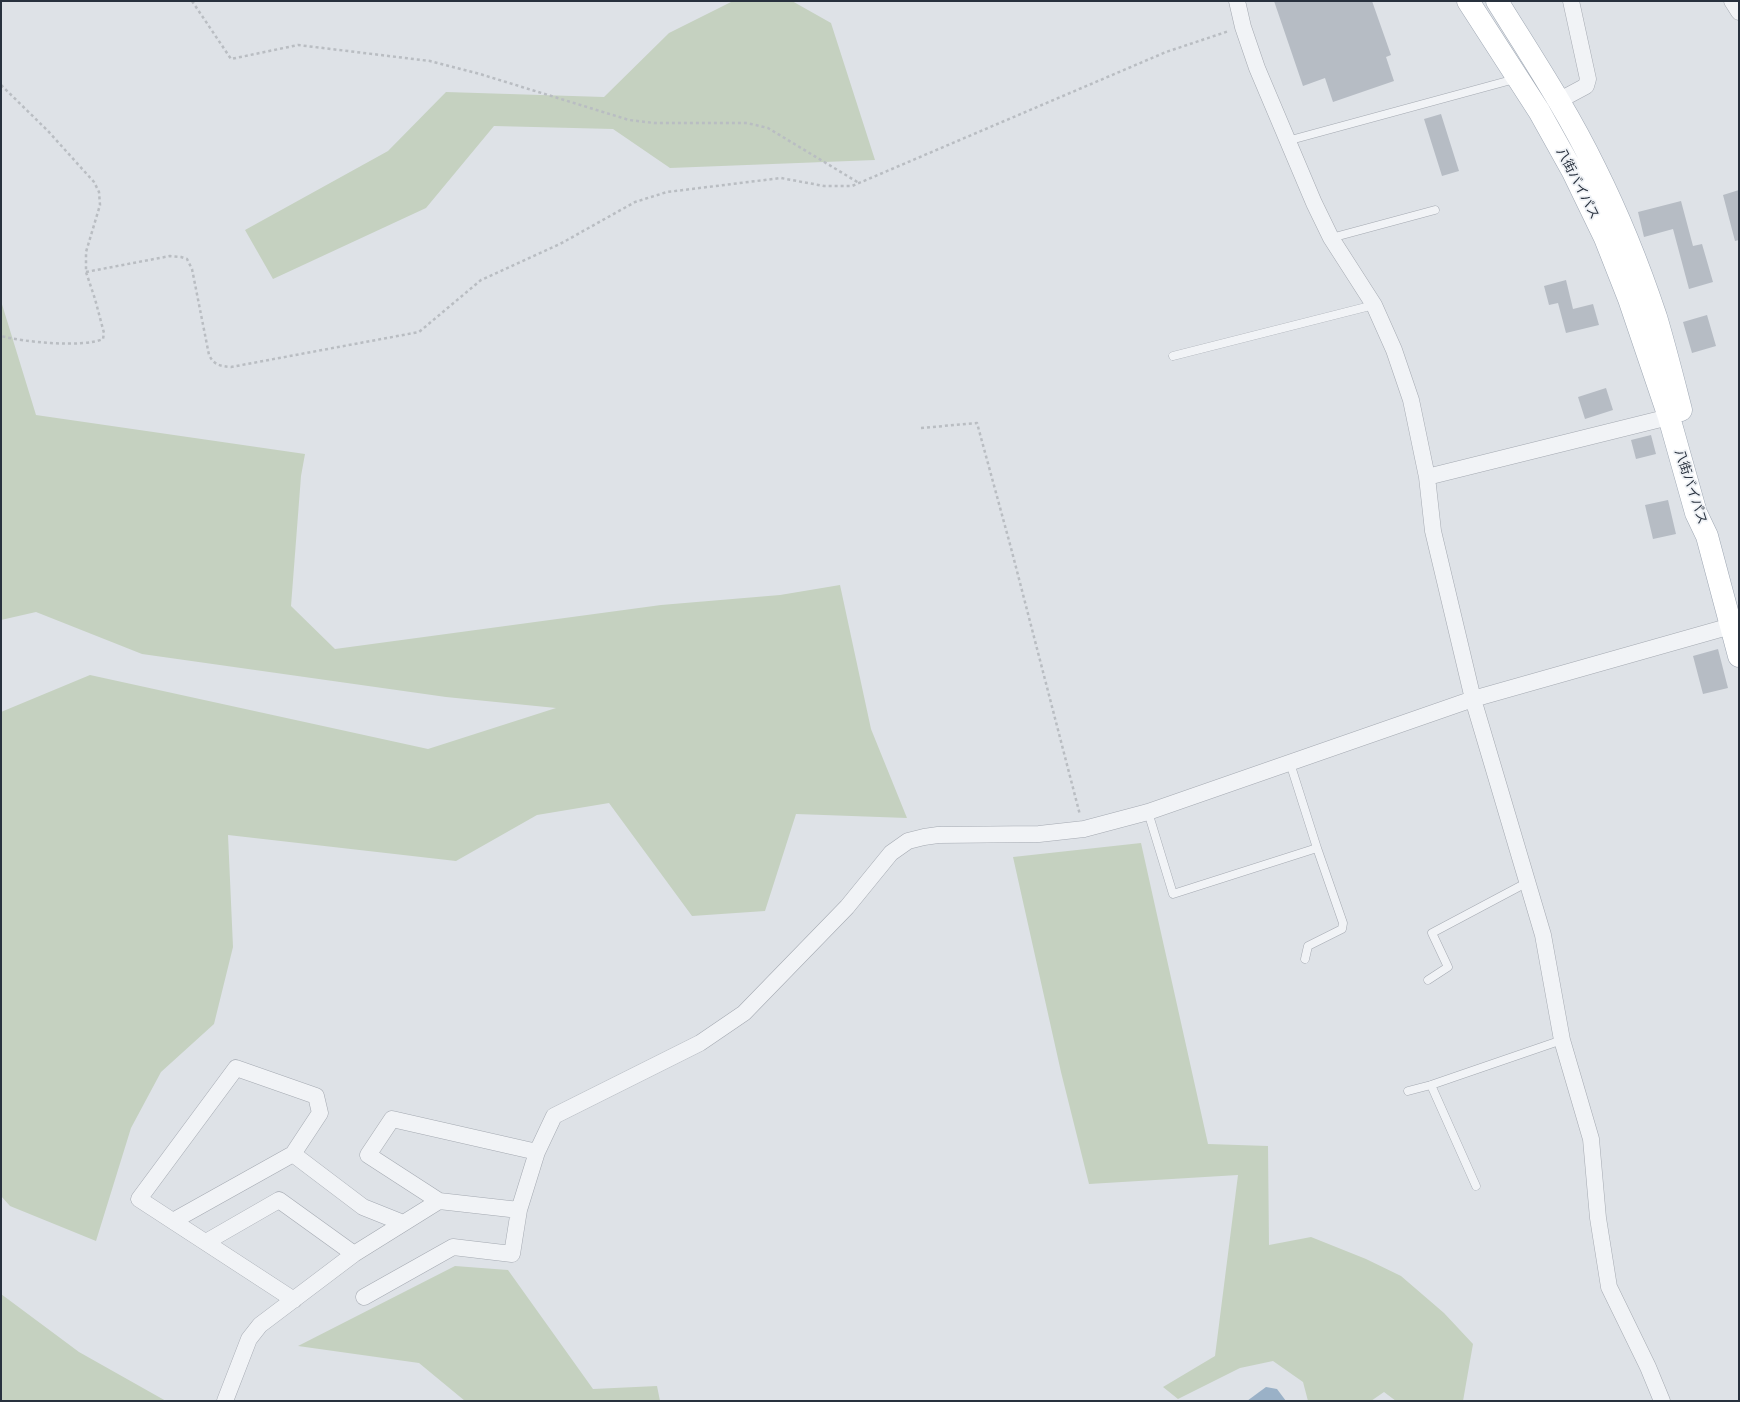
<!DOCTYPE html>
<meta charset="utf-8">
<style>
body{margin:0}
#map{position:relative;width:1740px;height:1402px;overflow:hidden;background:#dee2e7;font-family:"Nunito Sans",sans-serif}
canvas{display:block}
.frame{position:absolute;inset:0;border:2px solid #28313e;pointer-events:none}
</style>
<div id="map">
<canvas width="1740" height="1402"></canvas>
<div class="frame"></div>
</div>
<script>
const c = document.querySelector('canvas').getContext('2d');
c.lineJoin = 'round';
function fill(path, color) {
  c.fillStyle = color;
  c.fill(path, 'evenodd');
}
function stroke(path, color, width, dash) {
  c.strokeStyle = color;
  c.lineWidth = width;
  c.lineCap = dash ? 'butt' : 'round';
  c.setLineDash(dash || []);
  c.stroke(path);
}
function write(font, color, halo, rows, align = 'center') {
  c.font = font + ' "Nunito Sans","Noto Sans JP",sans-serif';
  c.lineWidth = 3.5;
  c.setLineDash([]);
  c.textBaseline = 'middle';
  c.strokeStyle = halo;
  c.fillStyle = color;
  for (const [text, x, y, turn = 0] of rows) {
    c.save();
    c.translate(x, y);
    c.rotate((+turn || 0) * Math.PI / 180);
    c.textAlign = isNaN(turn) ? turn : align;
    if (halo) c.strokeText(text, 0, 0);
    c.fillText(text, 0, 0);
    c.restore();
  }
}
fill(new Path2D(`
 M733,1H792L831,23L875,160L670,168L613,129L494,126L426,208L273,279L245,230L388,151L446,92L604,97L669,33Z
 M1,301L36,415L305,454L301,476L291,606L335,649L661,605L780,595L840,585L871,729L907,818L796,814L765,911L692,916L609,803L537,815L456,861L228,835L233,947L214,1024L161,1072L131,1128L96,1241L10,1206L1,1196V712L90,675L428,749L556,708L446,697L142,654L36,612L1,620Z
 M1141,843L1208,1144L1268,1146L1269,1245L1311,1237L1366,1259L1401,1276L1444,1313L1473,1344L1463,1401H1396L1384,1392L1371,1401H1308L1303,1382L1273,1361L1240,1368L1178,1399L1163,1387L1215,1356L1238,1175L1089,1184L1061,1072L1013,857Z
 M455,1266L508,1270L593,1389L657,1386L660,1401H465L419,1363L298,1346Z
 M1,1294L79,1352L166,1401H1Z`), '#c5d1c0');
fill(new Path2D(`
 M1266,1387L1277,1389L1286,1401H1247Z`), '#9ab1c7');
fill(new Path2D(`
 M1274,1H1372L1391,55L1386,57L1394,81L1333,102L1325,78L1303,86Z
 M1441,114L1459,171L1442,176L1424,119Z
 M1739,190V240L1735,241L1723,195Z
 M1681,201L1693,246L1702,244L1713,282L1689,289L1673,229L1644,237L1638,212Z
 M1566,280L1573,309L1593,304L1599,325L1566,333L1558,303L1549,305L1544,286Z
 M1707,315L1716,346L1692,353L1683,322Z
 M1606,388L1613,410L1585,419L1578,397Z
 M1651,435L1656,454L1636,459L1631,440Z
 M1668,500L1676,534L1653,539L1645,505Z
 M1718,649L1728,688L1703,694L1693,656Z`), '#b6bcc4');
const lane = new Path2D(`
 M1287,141L1515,79
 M1331,238L1435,210
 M1173,356L1374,305
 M1148,812L1173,894L1317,848L1290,763
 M1305,959L1308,946L1342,929L1343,923L1317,848
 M1428,980L1448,967L1432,933L1528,882
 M1431,1085L1476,1186
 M1408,1091L1431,1085L1562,1040`);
const street = new Path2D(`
 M1237,1L1243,27L1257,68L1314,203L1331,238L1374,305L1394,350L1411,400L1427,477L1433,531L1473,699L1543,935L1562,1040L1591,1139L1598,1218L1609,1287L1648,1367L1662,1401
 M1732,1L1739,12
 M1558,101L1586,86L1588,79L1571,1
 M1427,477L1669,417
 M293,1154L363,1207L403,1223
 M439,1201L368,1155L392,1119L537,1152
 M173,1221L293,1154L320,1113L316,1096L236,1068L139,1199L294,1300
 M206,1242L279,1200L354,1254
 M364,1297L453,1247L512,1254L519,1210L537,1152L554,1116L700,1043L744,1013L847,907L891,853L908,841L924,837L938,835L1039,834L1084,829L1148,812L1473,699L1731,626
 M225,1401L249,1339L260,1325L354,1254L439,1201L519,1210`);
const primary = new Path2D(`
 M1468,1L1539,111L1573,172L1605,238L1629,299L1669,417L1696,513L1707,536L1739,656
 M1497,1C1531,56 1567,110 1595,168C1619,216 1639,266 1656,317C1665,347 1673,379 1681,410`);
stroke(lane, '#a4a9b1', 9);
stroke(street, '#a4a9b1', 17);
stroke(primary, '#9ea7b3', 23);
stroke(new Path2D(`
 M192,1L231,59L298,45L430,61L480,74L629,120L654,123H747L768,128L859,183
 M1,85L48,131L94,182L99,192L100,205L86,252V272L95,299L104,333L103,339C82,348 23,342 1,336
 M86,272L170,256L181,257L187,259L192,269L209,355C214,365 220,366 231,367L419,332L481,280L560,244L635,202L667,192L781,178L824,186H852L1166,52L1229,31
 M921,428L977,423L1011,548L1080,815`), '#b9bdc2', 2.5, [3, 3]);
stroke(lane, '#f1f3f6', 8);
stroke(street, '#f1f3f6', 16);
stroke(primary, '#fff', 22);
write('13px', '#28313e', '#eef1f5', [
 ["八街バイパス",1577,184,63],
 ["八街バイパス",1690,487,72]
]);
</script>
